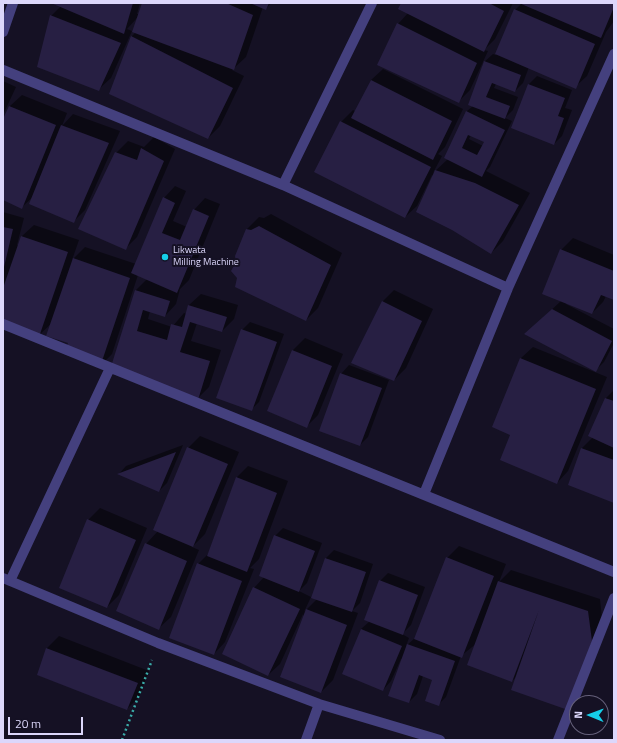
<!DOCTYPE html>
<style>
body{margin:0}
#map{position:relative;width:617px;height:743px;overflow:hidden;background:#151124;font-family:"Titillium Web",sans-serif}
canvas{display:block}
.frame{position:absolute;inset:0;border:4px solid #dcd7fb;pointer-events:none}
.north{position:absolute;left:569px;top:695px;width:40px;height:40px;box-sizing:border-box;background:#151124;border:1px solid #65607a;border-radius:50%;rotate:271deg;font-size:11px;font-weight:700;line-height:16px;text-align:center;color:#dcd7fb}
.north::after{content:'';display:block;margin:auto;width:14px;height:18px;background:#15cee9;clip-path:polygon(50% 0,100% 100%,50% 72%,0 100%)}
.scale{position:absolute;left:8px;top:717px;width:75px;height:18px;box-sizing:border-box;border:2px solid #dcd7fb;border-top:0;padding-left:5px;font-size:12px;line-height:14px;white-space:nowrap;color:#dcd7fb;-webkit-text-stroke:3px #151124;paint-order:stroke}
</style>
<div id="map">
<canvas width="617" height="743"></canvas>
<div class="frame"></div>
<div class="north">N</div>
<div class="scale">20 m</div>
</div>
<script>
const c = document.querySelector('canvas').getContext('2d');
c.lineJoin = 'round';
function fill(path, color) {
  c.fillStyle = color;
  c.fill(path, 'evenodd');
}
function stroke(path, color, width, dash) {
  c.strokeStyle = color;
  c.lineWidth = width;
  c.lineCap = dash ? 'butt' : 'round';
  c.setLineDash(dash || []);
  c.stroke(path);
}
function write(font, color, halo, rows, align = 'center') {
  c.font = font + ' "Titillium Web",sans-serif';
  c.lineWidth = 4;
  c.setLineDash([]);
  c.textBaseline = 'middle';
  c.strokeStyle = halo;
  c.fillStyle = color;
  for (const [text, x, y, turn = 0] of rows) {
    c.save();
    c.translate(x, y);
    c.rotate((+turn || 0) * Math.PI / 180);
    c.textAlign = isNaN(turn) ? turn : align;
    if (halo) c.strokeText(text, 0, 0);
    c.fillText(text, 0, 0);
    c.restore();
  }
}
fill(new Path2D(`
 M55,3H140L137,14H139L143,3H271L266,9L263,7L246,57L232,70L244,76L220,126L208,138L110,93L132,36L136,32L137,18L127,29L132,31L111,78L99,89L51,16L61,6Z
 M402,3H513L495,39L484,50L488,51L470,90L458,102L398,24L408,13Z
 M522,3H614V21L606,32L587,76L575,87L529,67L523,83L515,91L496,84L494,88L518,97L513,110L505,118L512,121L490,167L486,171L530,193L503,241L491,253L432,175L417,206L405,217L341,122L353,110L356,112L371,80L383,69L463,109L445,147L438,154L442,156L433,173L448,159L445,158L467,111L473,106L483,63L493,54L496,55L515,10ZM471,135L485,141L483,146L469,139Z
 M537,76L572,90L565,108L572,110L562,136L554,144L512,127L529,84Z
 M3,81L16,87L3,115Z
 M22,95L67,113L62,126L73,114L120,131L85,210L73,222L34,196L22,207L3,199V121L10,106Z
 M154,137L175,149L137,237L125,249L116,153L128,141L144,147Z
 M175,186L186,191L173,221L187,227L194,210L205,198L220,204L189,280L180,289L176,304L165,316L150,311L148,319L172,327L184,313L187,314L189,305L201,294L238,305L234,319L222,331L197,323L191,341L221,350L209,387L197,399L111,373L136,290L147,279L138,275L112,354L100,366L69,342L52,323L38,336L3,324V212L24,218L17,245L19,246L22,236L34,225L79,240L72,260L85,247L136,264L164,198Z
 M271,214L342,253L318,308L306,320L238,262L247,229L259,217L264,218Z
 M573,238L614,255V299L606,296L603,302L592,313L566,303V304L614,329V343L604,362L596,370L534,326L561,301L543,293L561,250Z
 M394,290L433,309L406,368L394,380L382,302Z
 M250,322L284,334L259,402L251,410L242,330Z
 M305,338L343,354L318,415L306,427L268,411L293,350Z
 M533,347L607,377L568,471L557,483L511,434L493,427L521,358Z
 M349,365L389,380L368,437L360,445L341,374Z
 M614,390V502L582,448L593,437L590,436L606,398Z
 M200,436L239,452L205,534L192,547L199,550L171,617L159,628L146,544L158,531L188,448Z
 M183,445L167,483L159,491L119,474L126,466Z
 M248,466L288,481L259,559L250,568L254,569L225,642L214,654L198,564L208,554L236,478Z
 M100,508L147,528L119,595L107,607L88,520Z
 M283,528L322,543L307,583L299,591L311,597L304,612L317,599L326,558L334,550L373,564L360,603L352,611L358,613L333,680L321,692L303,614L280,664L268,675L254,588L264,577L275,536Z
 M459,546L506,564L499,582L511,570L600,599L603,628L580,697L518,675L512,681L477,643L461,656L446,697L438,705L433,679L423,676L417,694L409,702L402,659H401L391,681L383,690L361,629L370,621L380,581L388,573L425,587L411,625L402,634L409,638L406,646L416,637L447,558Z
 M59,636L149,671L139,697L127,709L38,675L47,648Z`), '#0007');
fill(new Path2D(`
 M51,3H133L124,34Z
 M142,3H226L253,15L234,70L132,32Z
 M250,3H269L266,10Z
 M401,3H489L504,11L484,52L398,9Z
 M519,3H614V7L601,38Z
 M514,9L595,44L576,89L495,54Z
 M50,15L121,43L99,91L37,67Z
 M397,23L477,63L459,103L377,65Z
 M131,36L233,88L208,139L109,94Z
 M484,61L521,75L515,92L492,83L486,97L510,106L505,119L468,105Z
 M371,80L452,121L433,160L351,118Z
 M528,84L565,98L558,116L564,118L554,145L511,128Z
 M9,106L56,125L22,209L3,200V119Z
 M466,111L505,130L482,177L444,158ZM468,135L484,142L477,155L462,148Z
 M340,121L431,167L405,218L314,172Z
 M61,125L109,143L74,223L29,204Z
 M141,148L164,161L126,250L78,229L115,152L137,160Z
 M435,170L475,183L519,205L491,254L452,230L416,212Z
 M163,197L175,203L162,233L180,240L193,209L209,216L177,293L131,273Z
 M259,226L331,265L306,321L235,287L237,278L231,271L236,262L235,256L246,229L251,230Z
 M3,227L13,229L4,267H3Z
 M21,236L68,252L39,337L3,325V288Z
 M560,249L614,271V300L601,295L592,314L542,294Z
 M73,258L130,278L100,367L64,354L68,343L46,336Z
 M135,290L170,301L165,317L143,310L137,331L167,340L171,324L182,327L188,305L227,317L222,332L190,322L180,352L210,361L198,400L109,373Z
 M382,301L422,321L394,381L351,363Z
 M552,309L612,341L596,372L524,334Z
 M241,329L277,342L252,411L216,398Z
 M292,350L332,366L307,428L267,411Z
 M520,358L596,389L557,484L500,460L510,435L492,427Z
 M340,373L382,388L360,446L319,431Z
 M605,398L614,401V448L588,436Z
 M187,447L228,464L193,547L153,530Z
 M581,448L614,460V503L568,485Z
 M176,452L159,492L117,474Z
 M236,477L277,493L247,572L207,556Z
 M87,519L136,540L107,608L59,588Z
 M274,535L315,551L299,592L259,576Z
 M145,543L187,561L159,630L116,611Z
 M446,557L494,576L462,658L414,639Z
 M325,558L366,572L352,612L311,598Z
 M197,563L242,581L214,655L169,638Z
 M379,580L418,595L403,635L364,620Z
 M498,581L588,611L592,641L568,710L511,690L539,610L512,682L467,665Z
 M253,587L300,609L268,676L222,654Z
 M306,609L347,625L321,693L280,677Z
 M361,629L402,646L383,691L342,674Z
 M407,644L455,661L439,706L425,701L432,680L419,675L409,703L388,696Z
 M46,648L138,683L127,710L37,675Z`), '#271f43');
stroke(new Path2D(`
 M122,740L152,660`), '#3aaca9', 2.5, [2, 3]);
stroke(new Path2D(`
 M3,32L13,3
 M3,70L283,185L508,288
 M283,185L372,3
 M3,324L614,572
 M424,494L508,288L614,54
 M3,578L158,643L319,704L440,740
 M10,581L110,368
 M306,740L319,704
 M558,740L614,598`), '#44407e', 10);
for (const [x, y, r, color] of [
 [165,257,4,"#15cee9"]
]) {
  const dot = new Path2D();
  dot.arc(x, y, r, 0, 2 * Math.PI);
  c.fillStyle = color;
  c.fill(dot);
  stroke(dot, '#151124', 1.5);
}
write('10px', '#dcd7fb', '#151124', [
 ["Likwata",173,251],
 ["Milling Machine",173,263]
], 'left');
</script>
